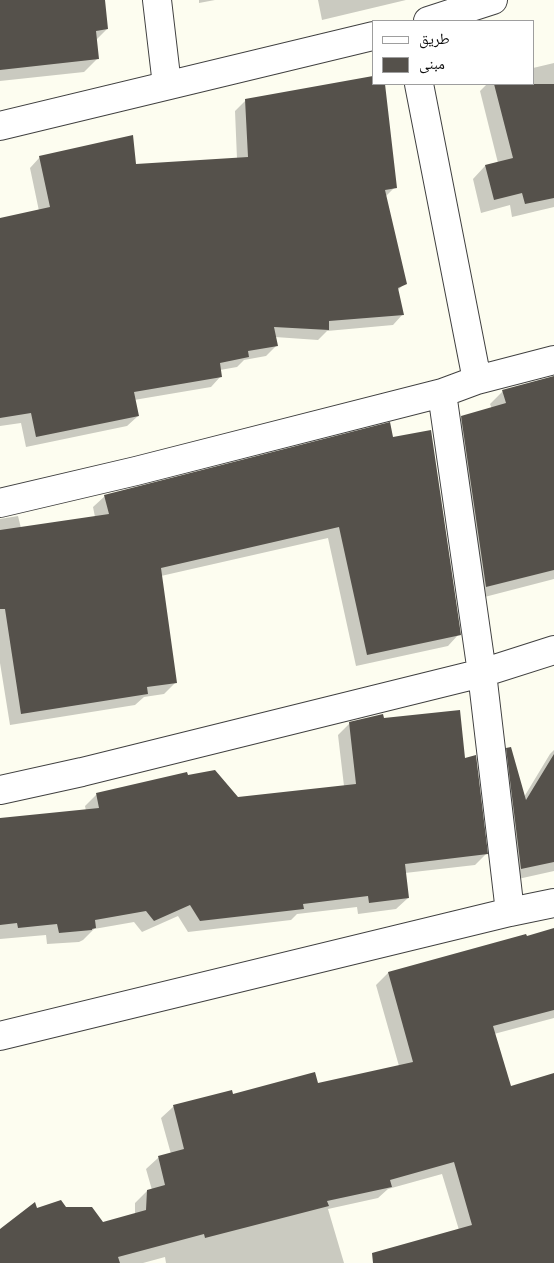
<!DOCTYPE html>
<meta charset="utf-8">
<style>
body{margin:0}
#map{position:relative;width:554px;height:1263px;overflow:hidden;background:#fdfdf0;font-family:Literata,"Noto Naskh Arabic",serif}
canvas{display:block}
.legend{position:absolute;left:372px;top:20px;width:162px;height:65px;box-sizing:border-box;background:#fff;border:1px solid #9e9e9e;margin:0;padding:6px 9px;list-style:none;font-size:15px;color:#0d0d0d}
.legend li{display:flex;align-items:center;gap:10px;height:25px}
.legend b{width:25px;border:1px solid #9e9e9e}
</style>
<div id="map">
<canvas width="554" height="1263"></canvas>
<ul class="legend">
<li><b style="height:6px;background:#fff"></b>طريق</li>
<li><b style="height:14px;background:#55514b"></b>مبنى</li>
</ul>
</div>
<script>
const c = document.querySelector('canvas').getContext('2d');
c.lineJoin = 'round';
function fill(path, color) {
  c.fillStyle = color;
  c.fill(path, 'evenodd');
}
function stroke(path, color, width, dash) {
  c.strokeStyle = color;
  c.lineWidth = width;
  c.lineCap = dash ? 'butt' : 'round';
  c.setLineDash(dash || []);
  c.stroke(path);
}
fill(new Path2D(`
 M0,0H104L107,29L96,40L98,58L84,72L0,81Z
 M199,0H215L199,3Z
 M318,0H406L322,20Z
 M554,63V207L512,217L510,205L481,213L473,179L485,166L498,163L480,91L487,84H533V68Z
 M373,84H383L395,187L385,197L405,283L397,291L403,314L393,325L327,331L318,340L275,337L276,346L266,356L244,360L237,367L220,370L221,376L211,387L134,400L138,416L127,426L26,447L21,423L0,426V219L39,211L30,168L40,157L135,166L237,159L235,111L246,100Z
 M554,377V579L473,600L449,430L462,417L492,409L490,404L503,391Z
 M392,439L459,634L448,646L356,666L328,538L161,576L176,682L164,694L144,697L135,705L10,725L0,663V519L18,516L21,528L95,517L93,507L105,496Z
 M383,720L464,759L486,854L475,865L405,873L408,898L396,909L358,914L357,907L297,914L291,920L188,932L178,916L142,932L134,922L94,929L83,940L79,942L47,944L46,935L0,939V819L86,811L85,806L96,795L186,774L187,777L238,798L344,786L338,735L350,723Z
 M507,749L524,797L550,754L554,750V871L509,881L494,762Z
 M554,930V1018L494,1034L510,1088L554,1075V1263H398L459,1230L442,1174L388,1189L378,1198L328,1209L344,1263H166L165,1257L143,1263H0V1230L36,1210L66,1208L102,1223L135,1215V1203L147,1191L152,1190L146,1169L158,1158L171,1154L161,1118L173,1107L231,1092L232,1095L317,1084L399,1066L376,985L388,973L525,935L526,937Z`), '#0003');
fill(new Path2D(`
 M0,0H105L108,29L96,31L99,59L0,70Z
 M373,76V84H385L397,188L385,190L407,284L398,288L404,315L329,321V330L274,327L278,346L248,351L249,357L220,363L222,377L134,392L139,416L36,437L31,413L0,418V218L50,207L39,156L133,135L136,164L248,157L245,99Z
 M494,84H554V198L525,204L522,193L494,200L485,165L513,158Z
 M554,376V570L486,587L461,416L506,403L502,390Z
 M390,422L393,437L431,430L461,635L367,655L339,527L161,568L177,683L147,687L148,694L21,714L5,609H0V530L109,514L104,495Z
 M460,710L465,758L476,755L488,854L405,864L409,898L369,903L368,896L303,904L304,909L200,921L190,905L154,921L146,911L95,920L96,928L92,929V930L59,933L57,924L18,928L17,923L0,925V818L99,808L96,793L187,772L188,775L215,770L238,797L356,784L349,722L383,714L384,718Z
 M511,747L526,800L554,754V862L521,869L506,748Z
 M554,928V1010L493,1026L511,1086L554,1073V1263H373L372,1253L472,1225L454,1162L390,1180L392,1187L327,1201L329,1206L205,1238L204,1234L118,1257L120,1263H0V1229L35,1202L37,1208L61,1200L66,1207H92L103,1222L146,1210L147,1190L165,1185L158,1156L184,1149L173,1105L232,1090L233,1094L315,1072L318,1083L413,1062L388,972L526,934L527,936Z`), '#55514b');
const minor = new Path2D(`
 M157,0L167,85
 M428,21L493,0
 M419,84L477,380
 M0,126L373,36
 M442,393L482,673L510,912
 M0,503L136,471L442,393L477,380L554,360
 M0,790L82,772L482,673L554,650
 M0,1036L510,912L554,903`);
stroke(minor, '#404040', 30);
stroke(minor, '#fff', 28);
</script>
